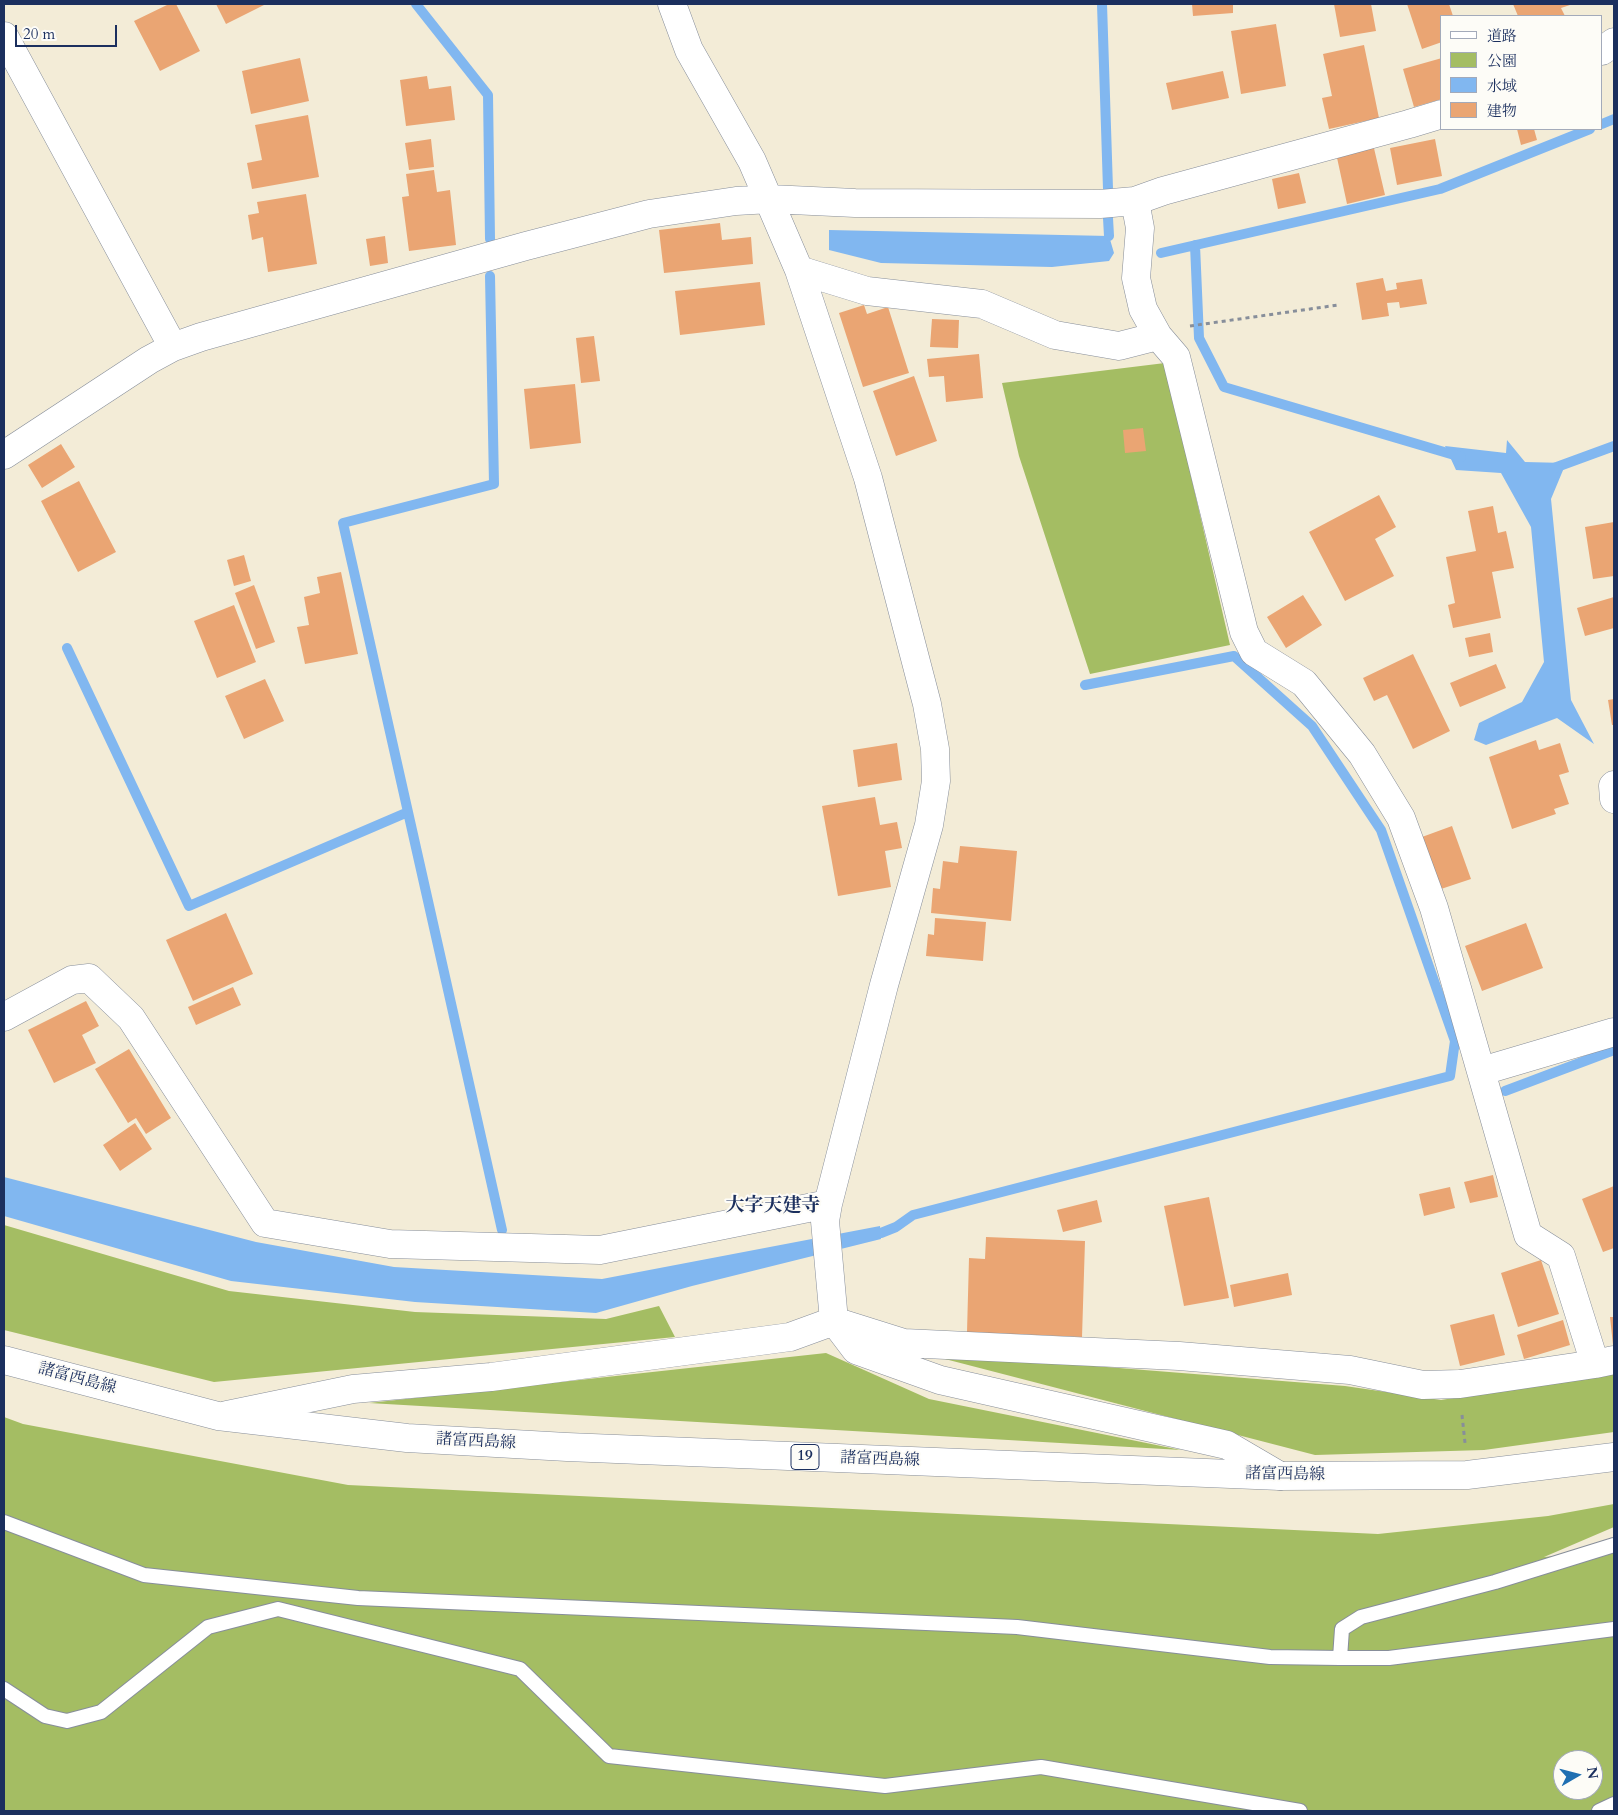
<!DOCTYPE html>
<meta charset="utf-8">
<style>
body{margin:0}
#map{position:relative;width:1618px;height:1815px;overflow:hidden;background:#f3ecd7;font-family:Cardo,"Noto Serif JP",serif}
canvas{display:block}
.frame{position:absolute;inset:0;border:5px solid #1b2f5e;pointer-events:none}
.legend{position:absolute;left:1440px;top:15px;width:162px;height:115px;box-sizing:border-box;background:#fdfcf7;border:1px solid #a3aaba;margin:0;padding:6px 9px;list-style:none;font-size:15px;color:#1b2f5e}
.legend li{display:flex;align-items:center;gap:10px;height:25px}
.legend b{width:25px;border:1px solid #a3aaba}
.north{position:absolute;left:1553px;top:1750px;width:50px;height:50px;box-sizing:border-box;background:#fdfcf7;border:1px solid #a3aaba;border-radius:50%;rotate:82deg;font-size:14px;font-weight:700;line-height:20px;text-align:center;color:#1b2f5e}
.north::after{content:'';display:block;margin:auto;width:18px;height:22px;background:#1f6fb2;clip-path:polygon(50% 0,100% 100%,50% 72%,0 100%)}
.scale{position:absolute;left:15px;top:25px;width:102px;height:22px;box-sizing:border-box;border:2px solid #1b2f5e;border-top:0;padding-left:6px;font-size:15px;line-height:18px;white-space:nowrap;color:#1b2f5e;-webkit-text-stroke:4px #fdfcf7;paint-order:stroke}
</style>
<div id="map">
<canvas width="1618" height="1815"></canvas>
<div class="frame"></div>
<ul class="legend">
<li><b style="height:6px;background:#fff"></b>道路</li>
<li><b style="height:14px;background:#a4bd63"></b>公園</li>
<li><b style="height:14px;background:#81b7f0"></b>水域</li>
<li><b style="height:14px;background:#eaa573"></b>建物</li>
</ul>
<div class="north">N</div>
<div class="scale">20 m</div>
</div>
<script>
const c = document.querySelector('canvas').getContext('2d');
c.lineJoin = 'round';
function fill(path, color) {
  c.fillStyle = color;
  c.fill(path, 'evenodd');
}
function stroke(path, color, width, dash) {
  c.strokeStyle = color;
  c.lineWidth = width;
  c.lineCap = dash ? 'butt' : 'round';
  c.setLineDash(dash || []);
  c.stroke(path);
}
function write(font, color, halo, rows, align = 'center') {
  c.font = font + ' Cardo,"Noto Serif JP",serif';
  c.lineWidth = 4;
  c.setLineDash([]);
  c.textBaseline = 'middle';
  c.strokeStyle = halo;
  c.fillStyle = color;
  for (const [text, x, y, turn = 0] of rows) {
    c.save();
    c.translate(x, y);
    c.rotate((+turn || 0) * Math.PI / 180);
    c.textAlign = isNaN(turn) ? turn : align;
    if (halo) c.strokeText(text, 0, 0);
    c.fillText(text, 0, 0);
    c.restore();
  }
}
fill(new Path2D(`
 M1165,363L1230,645L1090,674L1019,456L1002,383Z
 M4,1225L229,1291L415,1312L606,1319L659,1306L675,1337L214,1382L4,1330Z
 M918,1352L1345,1386L1441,1400L1614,1372V1432L1484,1450L1315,1455Z
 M826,1353L929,1399L1181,1450L369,1403Z
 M4,1417L23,1424L348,1485L1378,1534L1548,1516L1614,1504V1527L1544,1557L1614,1551V1811H4ZM1563,1760H1593V1790H1563Z`), '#a4bd63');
fill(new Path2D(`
 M829,230L1109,236L1114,253L1109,261L1052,267L881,263L829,250Z
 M1507,440L1525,462L1566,463L1551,499L1571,700L1594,744L1557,718L1486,745L1474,740L1479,723L1522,702L1544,662L1531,527L1501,473L1456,470L1445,446L1506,453Z
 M4,1177L256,1242L394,1267L602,1279L880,1226L881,1239L692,1286L596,1313L415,1302L231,1281L4,1216Z`), '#81b7f0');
stroke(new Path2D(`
 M416,4L488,95L490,239
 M1102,4L1108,189
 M1602,124L1614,119
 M1108,218L1109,236
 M1195,245L1199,338L1224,387L1461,457
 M1161,253L1440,189L1590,129
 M490,276L494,484L343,523L502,1230
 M1554,468L1614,446
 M67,648L189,906L408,812
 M1505,1091L1614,1050
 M881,1233L896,1227L913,1215L1450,1076L1455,1041L1381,830L1312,726L1234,656L1085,685`), '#81b7f0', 10);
fill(new Path2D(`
 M169,4H176L200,51L160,71L134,21Z
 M216,4H266L226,24Z
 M1192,4H1233V13L1193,16Z
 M1334,4H1371L1376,31L1340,37Z
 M1407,4H1449L1453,16H1442V42L1422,49Z
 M1513,4H1573L1561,8L1565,16H1518Z
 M1276,24L1286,86L1241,94L1231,31Z
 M1364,45L1379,118L1329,129L1322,98L1332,96L1323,54Z
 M300,58L309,101L251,114L242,71Z
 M1442,58V99L1414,107L1403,69Z
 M1223,71L1229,98L1172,110L1166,83Z
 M427,76L429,89L451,86L455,120L406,126L400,80Z
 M308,115L319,177L252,189L247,163L262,160L255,125Z
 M1517,129H1534L1537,140L1521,145Z
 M431,139L434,167L409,170L405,143Z
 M1435,139L1442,176L1397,185L1390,148Z
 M1373,144L1385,195L1347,204L1336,153Z
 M434,170L437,192L450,190L456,245L409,251L402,197L409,196L406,174Z
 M1299,173L1306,203L1278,209L1272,179Z
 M306,194L317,264L268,272L263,237L252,240L248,215L259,213L257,202Z
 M720,223L722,240L751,237L753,264L664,273L659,230Z
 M385,236L388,263L370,266L366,239Z
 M1383,278L1386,291L1397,289L1396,283L1422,279L1427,304L1400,308L1399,302L1387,303L1389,316L1362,320L1356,283Z
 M760,282L765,325L680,335L675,291Z
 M864,305L867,314L888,307L909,373L863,387L839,313Z
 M932,319L959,320L958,348L930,347Z
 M594,336L600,381L581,383L576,338Z
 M979,354L983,398L946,402L944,376L929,377L927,359Z
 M914,376L937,441L896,456L873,391Z
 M575,384L581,443L530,449L524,389Z
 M1143,428L1146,451L1125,453L1123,430Z
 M61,444L75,467L42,488L28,465Z
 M79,481L116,552L78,572L41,501Z
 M1379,495L1396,527L1375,539L1394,576L1345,601L1309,532Z
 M1493,506L1498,533L1506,531L1514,568L1492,572L1501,618L1453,628L1448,605L1455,603L1446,557L1476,551L1468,511Z
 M1614,522V576L1593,579L1585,527Z
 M244,555L251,581L234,586L227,560Z
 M341,572L358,654L305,664L297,627L309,625L304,597L320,593L317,577Z
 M254,585L275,642L256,649L235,593Z
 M1303,595L1322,625L1286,648L1267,617Z
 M1614,597V628L1585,636L1577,608Z
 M234,605L256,662L217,678L194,621Z
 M1490,633L1493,652L1469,657L1465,638Z
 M1413,654L1450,731L1413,749L1387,695L1374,701L1363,678Z
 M1496,664L1506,688L1460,707L1450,683Z
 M265,679L284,721L244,739L225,696Z
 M1614,699V725H1612L1608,700Z
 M1536,740L1539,750L1560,743L1569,772L1559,775L1569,804L1554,809L1556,814L1512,829L1489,757Z
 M897,743L902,780L858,787L853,750Z
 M875,797L880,825L897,822L902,848L885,851L891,887L838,896L822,806Z
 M1452,826L1471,879L1441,889L1422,837Z
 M960,846L1017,851L1011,921L931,913L933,888L940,889L943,861L958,863Z
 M226,913L253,974L193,1001L166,940Z
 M935,918L986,922L983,961L926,956L928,934L934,935Z
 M1526,923L1543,968L1482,991L1465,946Z
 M233,987L241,1005L196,1025L188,1007Z
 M86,1001L99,1026L82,1035L96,1063L54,1083L28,1030Z
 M129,1049L171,1118L146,1134L136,1118L128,1123L95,1069Z
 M135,1123L152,1149L120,1171L103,1145Z
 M1493,1175L1498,1197L1470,1203L1464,1182Z
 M1614,1186V1248L1603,1252L1582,1199Z
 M1450,1187L1455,1208L1424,1216L1419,1194Z
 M1209,1197L1229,1298L1184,1306L1164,1206Z
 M1097,1200L1102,1222L1063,1232L1057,1210Z
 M986,1237L1085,1241L1082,1337L967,1332L969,1258L985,1259Z
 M1541,1260L1559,1314L1518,1327L1501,1273Z
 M1288,1273L1292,1295L1234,1307L1230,1285Z
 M1494,1314L1505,1355L1460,1366L1450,1325Z
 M1610,1317H1614V1344L1613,1345Z
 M1563,1320L1570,1345L1524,1359L1517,1335Z`), '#eaa573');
const lane = new Path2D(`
 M4,1522L144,1575L358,1598L1017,1627L1270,1657L1340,1658H1389L1614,1629
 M1340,1658L1342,1629L1361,1617L1495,1582L1614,1545
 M4,1689L45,1716L67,1721L101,1712L208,1627L278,1609L520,1669L609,1756L885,1786L1041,1767L1300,1811
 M1599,1811L1614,1804`);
const street = new Path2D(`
 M672,4L689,50L752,161L799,270L868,478L927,704L935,749L936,781L929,825L884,985L828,1204L825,1221L834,1321L856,1350L940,1380L1227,1445L1280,1476
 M4,36L173,347
 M1602,51L1614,42
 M1135,201L1140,228L1136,278L1143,309L1158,336L1176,357L1244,632L1254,652L1304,683L1362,754L1401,818L1434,908L1528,1235L1561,1256L1595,1364
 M799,270L867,291L982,304L1055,335L1119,346L1158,336
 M4,455L149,360L173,347L201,337L526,246L649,214L736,201L770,199L855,203L1100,204L1135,201L1163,191L1409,124L1442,114
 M1614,785L1613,786L1614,799
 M4,1017L72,980L89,978L131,1018L265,1223L390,1244L600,1250L828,1204
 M1482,1071L1614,1032
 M227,1415L353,1389L491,1377L790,1337L834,1321L904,1343L1179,1356L1350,1370L1423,1385L1460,1384L1595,1364L1614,1360`);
const primary = new Path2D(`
 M4,1360L218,1416L407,1438L567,1447L1280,1476L1467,1475L1614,1457`);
stroke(lane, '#878e9a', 16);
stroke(street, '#878e9a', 29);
stroke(primary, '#878e9a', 29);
stroke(new Path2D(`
 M1190,326L1338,305
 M1462,1415L1465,1443`), '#878e9a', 3, [4, 4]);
stroke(lane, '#fff', 14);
stroke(street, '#fff', 28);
stroke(primary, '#fff', 28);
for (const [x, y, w] of [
 [805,1457,28]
]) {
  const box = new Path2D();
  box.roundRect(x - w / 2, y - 12.5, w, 25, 4);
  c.fillStyle = '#fdfcf7';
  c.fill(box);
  stroke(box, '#1b2f5e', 1);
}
write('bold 15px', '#1b2f5e', null, [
 ["19",805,1457]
]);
write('16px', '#1b2f5e', '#fdfcf7', [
 ["諸富西島線",77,1379,15],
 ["諸富西島線",476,1442,3],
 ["諸富西島線",880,1460,2],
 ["諸富西島線",1285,1475,1]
]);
write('bold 19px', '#1b2f5e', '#fdfcf7', [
 ["大字天建寺",773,1207]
]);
</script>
